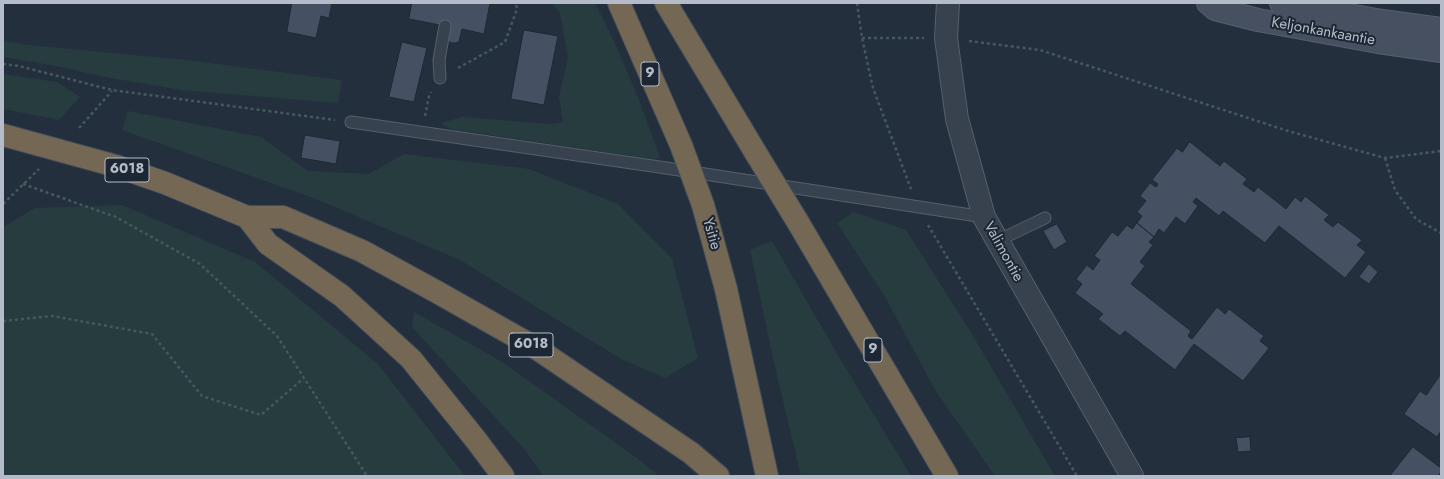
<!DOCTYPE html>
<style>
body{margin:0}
#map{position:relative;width:1444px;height:479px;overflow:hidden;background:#242f3e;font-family:Jost,sans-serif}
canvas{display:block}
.frame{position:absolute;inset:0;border:4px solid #b4bcc9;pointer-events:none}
</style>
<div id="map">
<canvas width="1444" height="479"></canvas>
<div class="frame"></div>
</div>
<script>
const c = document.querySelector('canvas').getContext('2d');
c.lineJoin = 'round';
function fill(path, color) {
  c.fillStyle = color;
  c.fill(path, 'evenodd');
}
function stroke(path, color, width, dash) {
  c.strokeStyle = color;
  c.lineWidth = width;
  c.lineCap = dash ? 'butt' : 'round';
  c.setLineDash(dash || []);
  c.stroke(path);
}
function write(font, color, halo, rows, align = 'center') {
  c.font = font + ' Jost,sans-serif';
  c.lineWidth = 4;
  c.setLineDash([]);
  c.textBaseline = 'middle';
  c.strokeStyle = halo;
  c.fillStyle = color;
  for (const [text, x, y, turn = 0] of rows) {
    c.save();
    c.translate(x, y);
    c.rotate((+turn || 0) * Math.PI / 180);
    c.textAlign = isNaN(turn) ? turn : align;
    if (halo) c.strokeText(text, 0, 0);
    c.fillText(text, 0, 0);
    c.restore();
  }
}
fill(new Path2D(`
 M552,3H595C621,53 642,105 660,158L652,159L450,129L441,123L462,117L550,124L563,122L559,97L568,58L560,13Z
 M3,41L29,45L186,60L342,80L338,103L181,90L105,77L56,66L3,57Z
 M3,74L57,82L80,97L59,120L3,109Z
 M128,111L261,137L308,171L369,174L404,154L529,169L618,204L672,258L698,358L665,378L621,359L460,260L316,199L122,130Z
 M122,205L255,262L378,364L465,476H3V227L35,208Z
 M854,212L906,230L972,334L1055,476H995L935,390L887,300L837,223Z
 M772,241L836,352L911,476H801L775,367L750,250Z
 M414,312L504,363L637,458L659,476H543L526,451L412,327Z`), '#263c3f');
const building = new Path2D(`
 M292,3H332L329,18L321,16L316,38L287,32Z
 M412,3H490L484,34L462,29L459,42L456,43H451L448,40L450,27L409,19Z
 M524,30L558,36L544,105L511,99Z
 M402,42L427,48L414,102L389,97Z
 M305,135L340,141L336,164L301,158Z
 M1190,142L1220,166L1224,161L1247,179L1243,184L1254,192L1258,187L1286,209L1295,197L1301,202L1305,196L1329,215L1324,220L1333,227L1338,222L1362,240L1357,245L1366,252L1345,278L1279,226L1265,243L1223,211L1219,216L1196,198L1193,202L1198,206L1185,224L1176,217L1164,233L1159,229L1154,237L1137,223L1142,216L1137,212L1146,201L1140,196L1150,183L1156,187L1158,184L1152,180L1177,148L1182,152Z
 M1137,223L1154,237L1149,242L1153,245L1140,262L1145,266L1131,284L1191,331L1188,336L1192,339L1217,307L1225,314L1229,309L1264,336L1260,341L1269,348L1243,381L1194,344L1175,370L1125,331L1120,336L1098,319L1103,314L1075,293L1082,284L1076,279L1087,265L1093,270L1100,260L1094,256L1112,232L1118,236L1127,225L1132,229Z
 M1057,224L1067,242L1054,250L1043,231Z
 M1369,264L1378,272L1369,284L1359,277Z
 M1441,374V431L1437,437L1404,414L1420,391L1426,395Z
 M1250,437L1251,451L1238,452L1236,438Z
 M1413,447L1441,468V472L1438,476H1390Z`);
fill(building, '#455162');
stroke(building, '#1f2835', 1);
const lane = new Path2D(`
 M440,78L439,60L445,26
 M351,122L666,168L984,217
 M997,241L1045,218`);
const street = new Path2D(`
 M948,3L946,38L957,119L984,217L1132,476`);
const secondary = new Path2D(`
 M1208,3L1215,9L1258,20L1378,42L1441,51
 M1281,3L1382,21L1441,29`);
const highway = new Path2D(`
 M619,3L681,145
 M666,3L757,155
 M3,135L116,166L165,183L247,217H283L362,251L437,292L536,348L691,453L718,476
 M703,205L726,289L767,476
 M247,217L268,244L342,296L411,359L476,440L503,476
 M799,224L947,476`);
stroke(lane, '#565f6c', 13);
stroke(street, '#565f6c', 24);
stroke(secondary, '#565f6c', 24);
stroke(highway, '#434c59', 24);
stroke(new Path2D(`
 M857,3L862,38L873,88L911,189
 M862,38H924
 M969,41L1040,50L1288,131L1385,158L1441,151
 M3,64L19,66L112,90L335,120
 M458,68L505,42L517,9L516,3
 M425,116L429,96L431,92
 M79,128L112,91
 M1385,158L1395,190L1416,219L1441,233
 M23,184L116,217L200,264L277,336L367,476
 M3,204L39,169
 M928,225L1077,476
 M3,321L52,316L152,334L202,396L261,415L304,378`), '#44595c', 2.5, [3, 3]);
stroke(lane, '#38414e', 11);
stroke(street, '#38414e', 22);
stroke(secondary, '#465061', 22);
stroke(highway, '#746855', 22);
const highwayBridge = new Path2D(`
 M681,145L703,205
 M757,155L799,224`);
stroke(highwayBridge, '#434c59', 24, []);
stroke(highwayBridge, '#746855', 22);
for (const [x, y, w] of [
 [650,74,18],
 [127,170,44],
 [531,345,44],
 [873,350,18]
]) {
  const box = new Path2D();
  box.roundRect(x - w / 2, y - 12, w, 24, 3);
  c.fillStyle = '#1d2633';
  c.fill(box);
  stroke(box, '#b4bcc9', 1);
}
write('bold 14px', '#b4bcc9', null, [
 ["9",650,74],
 ["6018",127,170],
 ["6018",531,345],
 ["9",873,350]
]);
write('15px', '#b4bcc9', '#1d2633', [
 ["Keljonkankaantie",1323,32,10],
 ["Ysitie",711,234,74],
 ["Valimontie",1003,252,61]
]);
</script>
